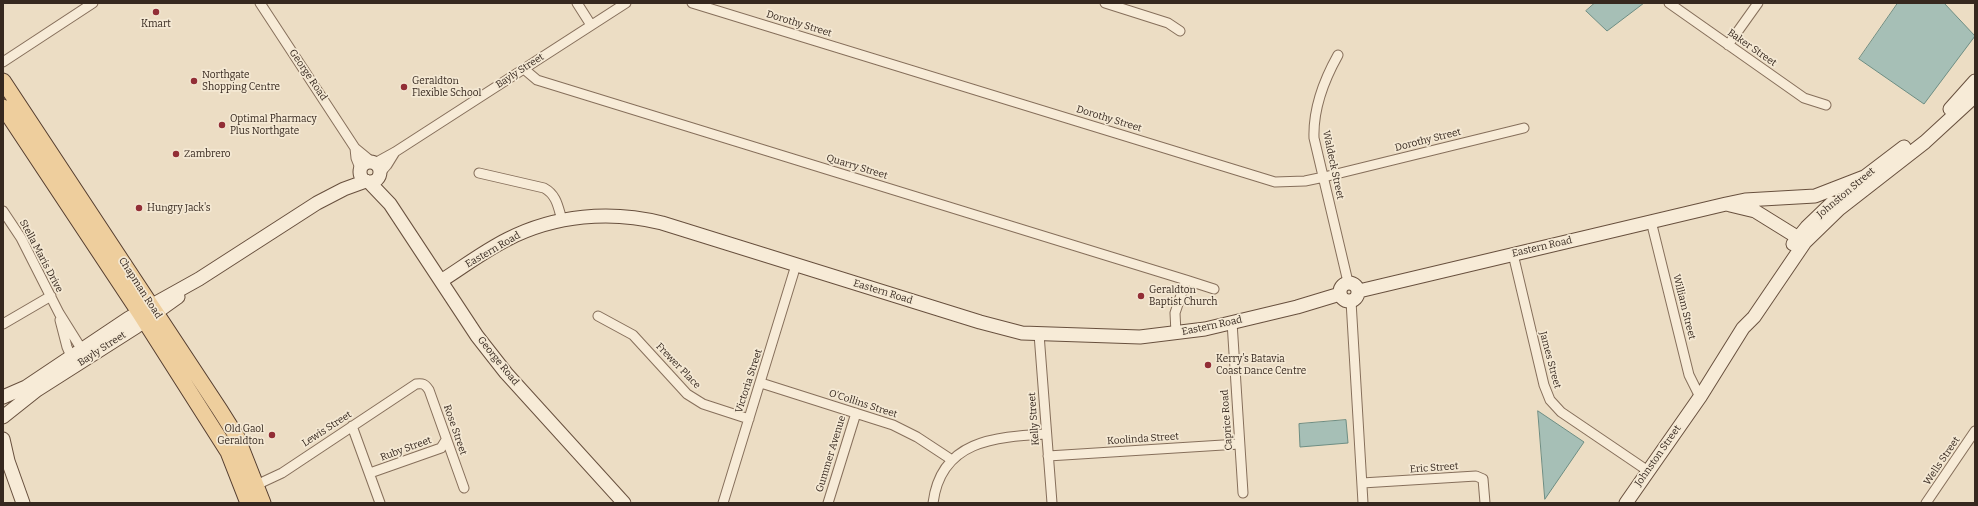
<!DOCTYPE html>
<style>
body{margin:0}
#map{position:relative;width:1978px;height:506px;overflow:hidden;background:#ecddc4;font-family:Bitter,serif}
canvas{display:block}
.frame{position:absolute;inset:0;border:4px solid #36281f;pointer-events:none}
</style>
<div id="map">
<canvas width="1978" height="506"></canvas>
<div class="frame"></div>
</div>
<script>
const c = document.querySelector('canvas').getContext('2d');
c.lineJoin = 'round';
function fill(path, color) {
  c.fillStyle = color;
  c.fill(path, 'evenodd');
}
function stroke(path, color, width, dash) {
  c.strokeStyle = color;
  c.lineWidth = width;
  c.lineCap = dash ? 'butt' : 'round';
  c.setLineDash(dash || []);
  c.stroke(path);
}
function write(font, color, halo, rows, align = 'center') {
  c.font = font + ' Bitter,serif';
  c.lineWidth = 3.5;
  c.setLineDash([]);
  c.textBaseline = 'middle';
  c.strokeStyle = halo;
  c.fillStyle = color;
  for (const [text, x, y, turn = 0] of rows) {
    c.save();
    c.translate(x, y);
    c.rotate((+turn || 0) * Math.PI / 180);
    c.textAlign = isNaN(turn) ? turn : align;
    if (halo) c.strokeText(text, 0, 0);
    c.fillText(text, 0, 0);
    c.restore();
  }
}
const water = new Path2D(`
 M1595,3H1644L1607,31L1586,11Z
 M1898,3H1944L1975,36L1924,104L1859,59Z
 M1538,411L1584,442L1545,499Z
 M1346,420L1348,443L1300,447L1299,424Z`);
fill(water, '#a6bfb6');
stroke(water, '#6d8d83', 1);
const street = new Path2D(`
 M260,3L355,148L372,162
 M577,3L591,25
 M692,3L1275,182L1305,181L1324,177L1524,128
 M1105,3L1168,23L1180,31
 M1669,3L1804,98L1826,105
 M1728,45L1758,3
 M1338,55C1324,80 1313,109 1314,138L1348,282
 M3,62L93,3
 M524,69L537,80L1186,280L1175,313L1176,333
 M355,148L356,158L360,168
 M375,163L395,152L626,3
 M380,173L387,165L395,152
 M479,173L544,188C557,195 558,207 562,220
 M3,211L21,238L59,313L84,353
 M1651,221L1689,375L1700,397
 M1513,254L1544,385L1550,400L1561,412L1648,471
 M1186,280L1214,289
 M1351,301L1363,503
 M598,316L633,335L687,394L703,404L749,419
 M60,320L67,347L73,361
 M1232,322L1243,493
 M3,324L51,296
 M1039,334L1052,503
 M761,383L893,425L917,437L952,460
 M352,426L380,503
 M1048,456L1239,444
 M370,473L441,448L446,440
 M1362,483L1476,476L1483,479L1485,503
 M252,487L282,473L416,384C423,383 425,384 429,390L464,488
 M723,503L796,265
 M828,503L856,413
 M933,503C941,440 995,437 1046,434
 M1926,503L1975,431`);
const secondary = new Path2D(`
 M1950,109L1975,81
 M360 172a10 10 0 1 1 20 0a10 10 0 1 1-20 0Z
 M369,182L390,204L477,336L506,373L624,503
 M1858,182L1904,147
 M1730,205L1755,211L1805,242
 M1793,244L1807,227L1832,203
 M441,281C463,267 484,251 508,239C555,215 610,210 662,223L980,322L1022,333L1140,337L1205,329L1297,307L1340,294
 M1340 292a9 9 0 1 1 18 0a9 9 0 1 1-18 0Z
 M1359,291L1726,204L1745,200L1815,196L1864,177
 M3,397L26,387L129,318L199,279L317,203L344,189L366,181
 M3,417L37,390L136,327L178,297
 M3,439L8,461L23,503
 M1626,503L1700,397L1743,328L1754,317L1805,242L1839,209L1925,142L1975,96`);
const primary = new Path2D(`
 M3,81L220,410L237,437L263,503
 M3,107L139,312L228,452L248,503`);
stroke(street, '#866f5b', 11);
stroke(secondary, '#68503e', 15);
stroke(primary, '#543d2f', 17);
stroke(street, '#f7ebd7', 9);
stroke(secondary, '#f7ebd7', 13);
stroke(primary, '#eece9d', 15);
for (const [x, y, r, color] of [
 [156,12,4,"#922e36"],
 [194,81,4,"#922e36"],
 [404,87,4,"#922e36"],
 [222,125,4,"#922e36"],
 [176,154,4,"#922e36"],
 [139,208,4,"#922e36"],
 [1141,296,4,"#922e36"],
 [1208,365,4,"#922e36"],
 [272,435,4,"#922e36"]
]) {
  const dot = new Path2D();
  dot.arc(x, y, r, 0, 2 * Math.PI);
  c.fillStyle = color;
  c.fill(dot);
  stroke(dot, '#f4e8d3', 1.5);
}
write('10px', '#36281f', '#f4e8d3', [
 ["Kmart",156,24,"center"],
 ["Northgate",202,75],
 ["Shopping Centre",202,87],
 ["Geraldton",412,81],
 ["Flexible School",412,93],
 ["Optimal Pharmacy",230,119],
 ["Plus Northgate",230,131],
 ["Zambrero",184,154],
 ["Hungry Jack's",147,208],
 ["Geraldton",1149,290],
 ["Baptist Church",1149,302],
 ["Kerry's Batavia",1216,359],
 ["Coast Dance Centre",1216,371],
 ["Old Gaol",264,429,"right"],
 ["Geraldton",264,441,"right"]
], 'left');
write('10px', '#36281f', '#f4e8d3', [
 ["Dorothy Street",799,24,17],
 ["Baker Street",1752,48,35],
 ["Bayly Street",520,71,-33],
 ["George Road",308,75,56],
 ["Dorothy Street",1109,119,17],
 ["Dorothy Street",1428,140,-14],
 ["Waldeck Street",1333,165,78],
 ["Quarry Street",857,167,17],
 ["Johnston Street",1846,193,-40],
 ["Eastern Road",1542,247,-13],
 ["Eastern Road",493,250,-30],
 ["Stella Maris Drive",41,256,62],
 ["Chapman Road",140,288,57],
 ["Eastern Road",883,292,17],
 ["William Street",1684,307,76],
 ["Eastern Road",1212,326,-12],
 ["Bayly Street",102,349,-33],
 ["James Street",1550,360,75],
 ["George Road",498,361,51],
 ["Frewer Place",678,366,46],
 ["Victoria Street",749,381,-72],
 ["O'Collins Street",863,404,18],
 ["Kelly Street",1034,419,-94],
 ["Caprice Road",1227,420,-94],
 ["Lewis Street",327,429,-33],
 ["Rose Street",455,430,71],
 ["Koolinda Street",1143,439,-4],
 ["Ruby Street",406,449,-20],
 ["Gummer Avenue",831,454,-73],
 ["Johnston Street",1658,456,-55],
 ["Wells Street",1942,461,-56],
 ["Eric Street",1434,468,-4]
]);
</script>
